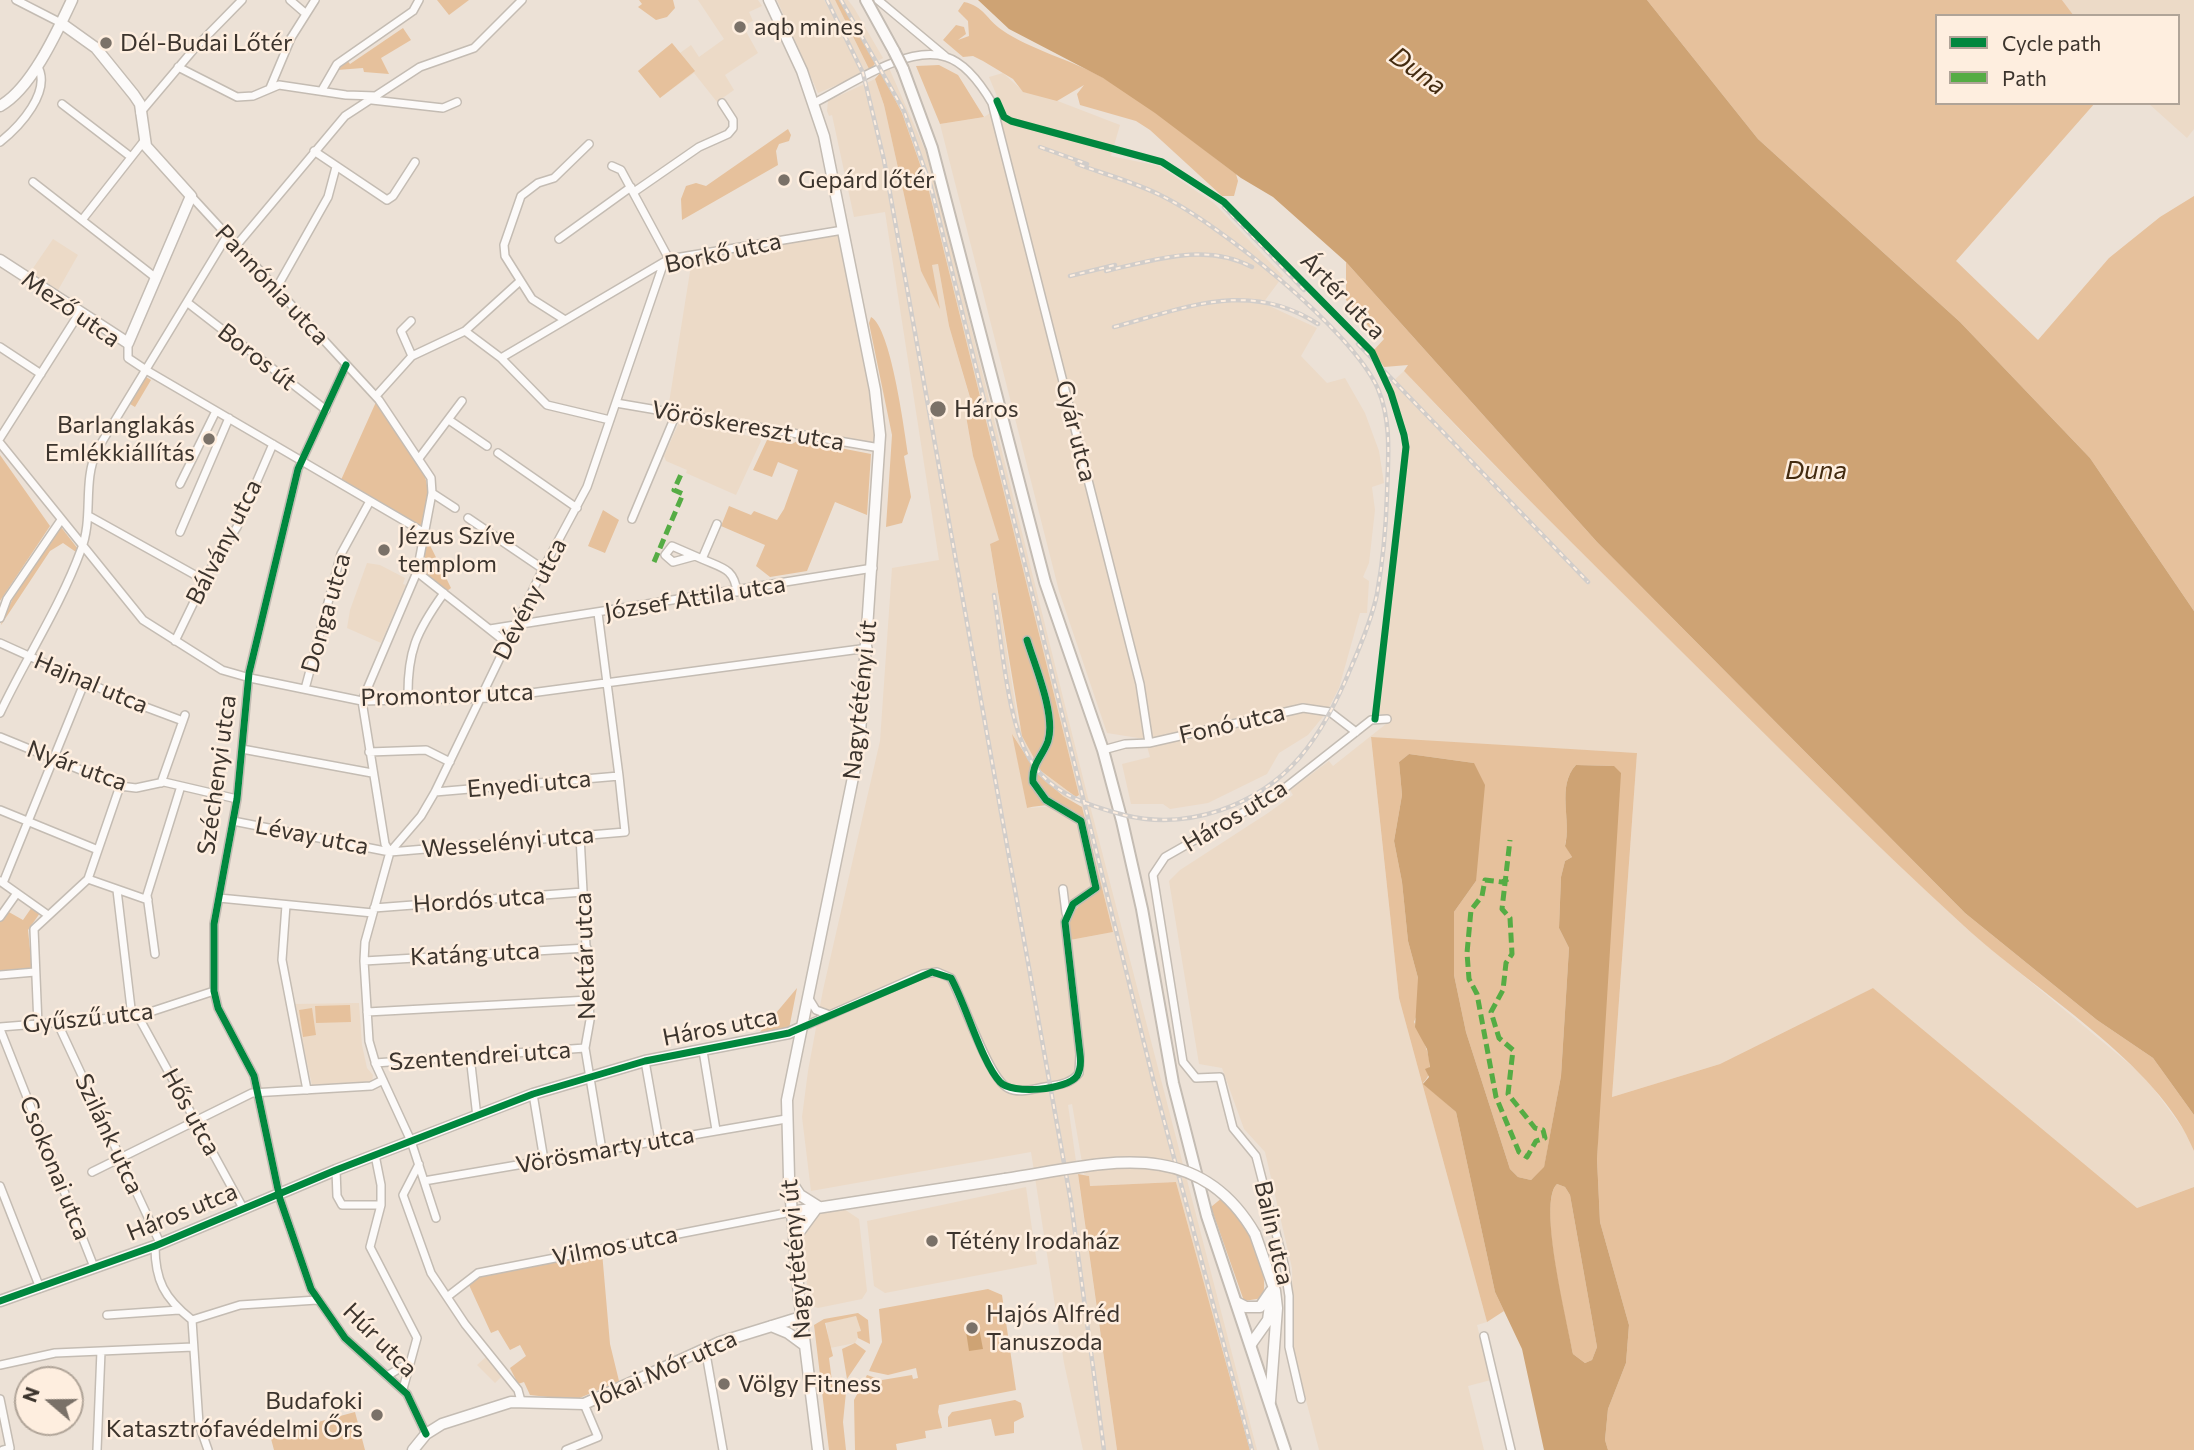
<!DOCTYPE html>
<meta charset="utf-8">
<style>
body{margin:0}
#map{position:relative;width:2194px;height:1450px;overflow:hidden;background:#ece1d6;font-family:Commissioner,sans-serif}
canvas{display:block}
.legend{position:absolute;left:1935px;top:14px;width:245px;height:91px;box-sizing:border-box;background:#feeedf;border:2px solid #b0a498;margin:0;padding:9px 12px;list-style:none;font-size:21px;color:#3c342d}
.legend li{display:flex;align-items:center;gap:14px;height:35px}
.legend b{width:35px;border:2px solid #b0a498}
.north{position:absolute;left:14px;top:1366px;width:70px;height:70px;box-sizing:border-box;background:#feeedf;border:2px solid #b0a498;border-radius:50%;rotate:290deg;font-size:19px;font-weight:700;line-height:28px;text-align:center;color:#3c342d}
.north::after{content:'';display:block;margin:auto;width:24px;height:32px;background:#7a7168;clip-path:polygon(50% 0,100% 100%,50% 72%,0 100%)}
</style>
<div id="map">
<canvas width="2194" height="1450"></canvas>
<ul class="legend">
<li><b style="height:9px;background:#00873e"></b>Cycle path</li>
<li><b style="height:9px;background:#55ac44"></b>Path</li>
</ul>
<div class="north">N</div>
</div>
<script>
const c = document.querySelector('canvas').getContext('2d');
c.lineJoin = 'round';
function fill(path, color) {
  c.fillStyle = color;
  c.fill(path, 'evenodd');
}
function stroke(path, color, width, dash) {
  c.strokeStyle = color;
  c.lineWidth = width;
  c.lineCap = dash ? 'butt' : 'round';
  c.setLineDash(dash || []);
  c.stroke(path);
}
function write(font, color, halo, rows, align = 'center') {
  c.font = font + ' Commissioner,sans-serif';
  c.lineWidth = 5;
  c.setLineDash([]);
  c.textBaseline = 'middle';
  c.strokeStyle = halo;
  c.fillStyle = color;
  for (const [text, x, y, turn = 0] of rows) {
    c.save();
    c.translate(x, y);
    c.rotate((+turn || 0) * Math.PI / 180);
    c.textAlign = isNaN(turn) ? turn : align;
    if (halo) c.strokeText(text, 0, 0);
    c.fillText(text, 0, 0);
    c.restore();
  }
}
fill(new Path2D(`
 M698,0H758L762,6L749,12L753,21L743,26L758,53L725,75L734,90L717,102L694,73L660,98L638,71L672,43L680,53L691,45L699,57L724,39Z
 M777,0H824L842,31L837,16L825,0H835L870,71L818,93Z
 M839,0H848L854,8L883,58L876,62L848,11Z
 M2062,0H2194V129L2187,138L2148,103H2178V16H2074Z
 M889,68L926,152L936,186L1087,794L1257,1450H1250L1176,1182L1089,1186V1176L1084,1174L1072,1104L1068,1105L1117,1450H1083L1064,1363L1031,1152L811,1191L802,1117L808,1071L823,990L880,741L892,568L939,560L885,212L854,217L832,115L829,116L827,111L828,101L875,79L884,105L921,271L939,306L931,265L938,264L949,326L974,412L966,417L973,456L1000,540L990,544L1018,722L1041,771L1076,797L1073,801L1063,796L1038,774L1013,735L1027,808L1060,806L1077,812L1083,820L1095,891L1072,911L1070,940L1113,932L928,187L902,113L881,72Z
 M1003,73L1024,92L1037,93L1120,125L1111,156L1159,166L1214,203L1283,276L1263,303L1317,328L1301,356L1327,383L1345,378L1365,413L1379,451L1384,483L1372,487L1375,510L1369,563L1363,577L1369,581L1367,613H1360L1339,688L1326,713L1308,735L1279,753L1267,774L1208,803L1170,809L1163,804H1131L1122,764L1150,757L1145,739L1107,733L1059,591L940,124L984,117L1001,106L989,77Z
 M841,231L857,329L872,387L877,443L668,409L693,253Z
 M53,239L78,255L57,292L29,274Z
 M1404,371L1474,445L1808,777L1966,928L2145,1077L2189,1137L2194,1151V1187L2137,1208L1873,988L1720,1064L1612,1097L1637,753L1371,738L1399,998L1487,1322L1477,1325L1491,1380L1468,1386L1484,1450H1319L1294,1354L1292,1268L1265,1152L1244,1129L1222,1068L1199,1064L1169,881L1180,870L1268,813L1293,795L1290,790L1329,761L1333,766L1386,724L1387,715L1378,714L1409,437L1390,384Z
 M680,420L742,431L744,435L759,438L761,441L736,495L686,473L687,470L666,461L664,456Z
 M367,563L380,565L405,578L403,584L406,585L381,643L347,628L350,610Z
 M359,1003L362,1045L367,1068L373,1075L372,1082L312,1085L294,1004Z
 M1026,1187L1037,1264L885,1293L874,1286L867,1221Z
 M844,1209L859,1219L867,1291L862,1299L818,1308L809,1305L802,1233L817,1213Z
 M856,1316L861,1331L855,1343L830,1348L826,1322Z
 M487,1356L502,1376L495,1383L477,1365Z`), '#ecdac7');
fill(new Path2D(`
 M437,0H469L449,15Z
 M639,0H673L675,8L667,17L656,20L638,7L642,4Z
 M835,0H839L848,11L876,62L870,71Z
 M1647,0H2062L2074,16H1937V103H2095L1956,261L2038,340L2109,258L2160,217L2194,196V611L2090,458L1960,322L1758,139Z
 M964,2C984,6 987,20 1002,30C1031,50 1069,59 1100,76C1148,103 1192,141 1236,174L1238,181L1234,196H1222L1150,130L1136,121L1080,105L1077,94L1084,85L1057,101L1023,92L1013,79L983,61L973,56L963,57L943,40L956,25L964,27L966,34L958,40L969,36L968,21L958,11Z
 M403,28L411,40L381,58L389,74L364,72L363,68L337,70L347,60L350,64Z
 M672,43L695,71L660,98L638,71Z
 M939,65L958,75L984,117L940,124L916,66Z
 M881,72L902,113L928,187L1079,795L1076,797L1041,771L1022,736L990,544L999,540L973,456L966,416L974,411L949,326L938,264L932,265L940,309L921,271L884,105L875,79Z
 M788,129L791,135L789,141L779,144L776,151L778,165L682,220L681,199L686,186L696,183L706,186Z
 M1346,262L1597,542L1965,913L2097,1020L2153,1058L2194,1115V1151C2160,1064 2033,990 1964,926C1868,838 1776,745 1683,653C1589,560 1495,467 1404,371L1408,365L1384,367L1373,351L1384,339L1379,332L1374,333L1346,300Z
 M871,317C891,328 904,429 908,454L904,456L911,497L902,523L886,527L892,435L869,323Z
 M146,377L151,380L135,407L130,404Z
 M376,402C402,439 446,479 421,526L341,480Z
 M767,440L792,444L799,440L871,454L867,515L835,502L807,571L770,577L756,566L765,545L721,526L729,506L751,515L754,511L777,520L784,509L798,470L778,462L772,477L753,470Z
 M0,455L50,526L0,601Z
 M603,510L619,520L605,553L588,546Z
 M61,527L78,549L76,552L63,543L50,551L1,625C8,605 45,537 61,527Z
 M427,539L451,588L447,591L422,571Z
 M1012,734L1038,774L1063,796L1082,807L1113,932L1070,940C1066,914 1077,907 1095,891L1083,820C1070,801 1047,804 1027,808Z
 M1371,737L1637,753L1612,1097L1720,1064L1873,988L2137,1208L2194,1187V1450H1608L1605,1440L1608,1409L1626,1363L1629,1325L1600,1222L1597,1159L1614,766L1576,765C1556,786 1572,821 1565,845L1572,857L1565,861L1561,877L1559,928L1569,948L1561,1076L1544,1168L1531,1180L1518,1177L1510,1169L1466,1032L1454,975V912L1476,881L1474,763L1409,754L1399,762L1402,795L1394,841L1402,882L1408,941L1418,978V1012L1414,1022C1423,1038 1439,1070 1423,1083L1456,1112L1495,1292L1504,1311L1487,1322L1399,998Z
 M32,907L40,913L28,930L32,968L0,973V920L7,911L23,920Z
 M797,988L789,1029L760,1032Z
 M350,1005L351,1022L316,1023L315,1006Z
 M312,1008L316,1035L303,1037L299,1010Z
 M1078,1174L1089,1176L1090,1186L1176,1182L1250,1450H1117Z
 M1557,1184L1565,1187L1570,1195L1597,1347L1592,1360L1585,1363L1573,1354C1567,1324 1537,1203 1557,1184Z
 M1223,1197C1247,1220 1270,1265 1263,1298L1244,1301L1211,1207Z
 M602,1252L610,1344L619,1381L575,1400L530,1395L524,1382L518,1384L510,1368L526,1356L520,1345L510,1350L498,1330L491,1333L469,1285L479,1275Z
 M988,1289L1002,1295L1016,1390L939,1405L938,1412L942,1428L925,1431L926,1438L896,1444L897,1450H855L854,1400L867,1375L882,1380L912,1375L913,1379L918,1378L916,1368L888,1375L869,1371L882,1342L879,1309Z
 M858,1313L868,1320L870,1344L858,1338L857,1332L861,1331L856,1316L825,1323L833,1356L829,1358L833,1389L842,1388L846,1392L843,1422L846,1450H829L814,1325L824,1319Z
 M855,1343L866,1351L847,1379L842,1349Z
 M1015,1400L1021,1403L1024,1417L1014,1422V1433L995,1436L991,1419L948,1427V1417L952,1412Z
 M355,1412L365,1450H274L270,1435Z`), '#e6c19c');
fill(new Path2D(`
 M978,0H1647L1758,139L1960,322L2090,458L2194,611V1115L2153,1058L2097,1020L1965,913L1597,542L1346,262L1273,197L1241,178L1155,113L1103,78L1009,29Z
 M1409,754L1474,763L1485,785L1476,881L1454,912V975L1466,1032L1510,1169L1518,1177L1531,1180L1544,1167L1561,1076L1569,948L1559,928L1561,877L1565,861L1572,857L1565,846C1572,821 1556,786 1576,765L1614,766L1621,773L1597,1159L1600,1222L1629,1325L1626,1363L1608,1409L1605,1440L1608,1450H1544L1522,1349L1495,1292L1456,1112L1423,1084L1429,1077L1425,1069L1430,1067L1427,1049L1415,1027L1418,978L1408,941L1402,882L1394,841L1402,795L1399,762ZM1557,1184L1565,1187L1570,1195L1597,1347L1592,1360L1585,1363L1573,1354C1568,1324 1537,1202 1557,1184Z
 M978,1323L983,1349L969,1351L965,1325Z`), '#cea374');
const street = new Path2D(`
 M16,0L61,23
 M290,0L305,13
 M878,0L945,56
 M178,67L237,97L253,96L279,85L346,95L376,96
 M270,88L291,38L315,0
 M322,90L337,64L413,11L419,0
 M372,100L443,108L457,102
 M814,103C847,87 907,44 946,57C966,63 982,86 992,103L1140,684L1149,743
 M62,104L131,157
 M140,113L194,49L242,0
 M0,142C19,127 53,91 37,65
 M314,151L387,200L393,196L415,162
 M612,166L621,170L669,259
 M33,182L156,278
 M634,192L699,147L728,134L733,128V120L722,103
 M191,196L379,400L431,478L432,493L417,572L362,701L385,844L390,852
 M82,220L144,141
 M559,239L631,187
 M236,246L345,116L420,67L474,48L522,0
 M276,289L328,197L336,167
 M188,303L326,410
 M565,320L532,299L505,256L504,245L521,196L538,183L554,178L589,144
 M411,321L401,331L412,356
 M465,331L501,358L547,405L610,420
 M128,343V358L146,370L425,533
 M0,347L41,374
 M501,358L669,259L843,230
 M346,365L298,469L249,673L237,799L214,924V991L218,1008L254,1076L280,1199L311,1289L345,1338L407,1394L426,1434
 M376,396L412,356L465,331L519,282
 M616,403L880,448
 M449,420L487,446
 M0,438L80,312
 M0,443L143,620L222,670L250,678L362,701L493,698L868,648
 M498,453L577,508
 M420,457L462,401
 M180,484L216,411
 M432,493L455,508
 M89,516L204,580
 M468,518L543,569
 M632,519L676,414
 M717,524L702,559C722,568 734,568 737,592
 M180,532L229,418
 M695,556L673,562L665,555L672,546L702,559
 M417,572L508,644
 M598,613L619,776
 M0,618L7,599L61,520
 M490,629L873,568
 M175,641L208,573L237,527L273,444
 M0,643L124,699L183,721
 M305,689L341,554L370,501
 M408,700C407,652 416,632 444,593
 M0,713C26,658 60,607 81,550C94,517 82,483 97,450L227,236
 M0,737L120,786L136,788L164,782L237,799
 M242,749L372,773
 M1103,750L1125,744L1149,743L1303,708L1330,712L1356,732
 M369,752L426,750L450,762
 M161,783L185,715
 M0,810L98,850
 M233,821L390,852L625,832L619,776L435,792
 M580,836L590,1020L585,1048L602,1150
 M88,879L148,900
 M0,881L48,915
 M3,883L85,681
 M1063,889L1066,913
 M117,890L132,1017
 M219,898L373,913
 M286,905L282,960L307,1090
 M374,908L583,892
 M0,917L17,893
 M155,954L147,895L181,786
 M364,961L587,948
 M0,975L35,972
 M808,997L816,1010L827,1014
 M367,1012L589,1000
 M138,1016L243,1208
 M58,1024L160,1243
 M38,1025L34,929L88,879L120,786
 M0,1027L138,1016L214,991
 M800,1028L923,974L937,972L951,978C963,1000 989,1079 1008,1088C1019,1094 1033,1089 1045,1087C1058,1085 1071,1084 1079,1073L1080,1054L1065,922L1073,904L1096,888L1081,821L1046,800L1033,782C1031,764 1043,756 1048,741C1056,715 1035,666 1027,640
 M0,1029L94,1267
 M703,1051L716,1130
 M470,1056L477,1117
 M645,1061L659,1140
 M375,1063L585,1048
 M533,1094L544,1160
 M375,1155L381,1185V1205L370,1247L417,1338L403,1389
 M419,1164L403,1195L431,1273L465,1324L518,1390L521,1401
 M336,1170L337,1196L342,1205H381
 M92,1172L252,1093L371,1086L383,1080
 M424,1181L786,1119
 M0,1186L40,1288
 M436,1218L411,1141L376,1065L369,1041L364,961L365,942L390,852L421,816L435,792L543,569L587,487L664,262
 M155,1246C155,1280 164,1298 192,1320
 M447,1297L478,1273L791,1212
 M107,1315L179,1310
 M192,1320L199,1424L208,1450
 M192,1320L240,1305L317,1300
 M1484,1336L1511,1450
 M705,1348L723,1450
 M0,1365L55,1353L193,1347
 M387,1376L410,1362
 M0,1399L10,1448L3,1450
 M1301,1399L1289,1347V1296L1284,1264L1256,1156L1233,1128L1220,1077L1196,1078L1183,1062L1153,875L1165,857L1281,791L1371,720L1387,719
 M97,1450L101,1351
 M566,1450L598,1437L584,1404`);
const secondary = new Path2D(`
 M769,0L802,71L824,136L875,390L880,435L859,748L787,1100L789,1177L799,1297L818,1450
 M0,106C31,89 57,32 72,0
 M0,260L128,343L191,196L146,146L140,104L134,95L96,48L61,23
 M790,1180L800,1195L819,1207
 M791,1212L1005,1179
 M1255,1234L1275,1291L1277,1308L1270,1401
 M794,1239L816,1209
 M0,1301L155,1246L336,1170L533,1094L645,1061L789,1033L800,1028
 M1236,1302L1246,1307H1260L1271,1291
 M771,1326L788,1333L803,1344
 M1251,1344L1268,1320L1271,1299
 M413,1450L426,1434L442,1424L511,1402L584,1404L720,1342L801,1317`);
const primary = new Path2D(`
 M866,0L894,51
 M903,69L932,148L1045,582L1103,750L1122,821L1142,909L1173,1083L1207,1216L1285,1450`);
stroke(street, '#c4bcb3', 10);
stroke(secondary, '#c4bcb3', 13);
stroke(primary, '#c4bcb3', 14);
stroke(street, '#fcfaf9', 7);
stroke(secondary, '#fcfaf9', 10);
stroke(primary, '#fcfaf9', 10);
const rail = new Path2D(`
 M827,0L863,73L884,160L1071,1202L1104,1450
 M841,0L904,111L931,187L1154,1083L1252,1450
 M1040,147L1087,164
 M1224,207L1304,290
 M1106,271C1155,260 1205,242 1252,267
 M1070,276L1115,265
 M1114,327C1186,308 1249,279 1318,324
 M1358,344L1588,582
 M994,595C1002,641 1007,727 1033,764C1054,795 1090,806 1124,815C1187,831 1258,806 1300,757C1323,730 1339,697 1352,665C1362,642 1372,618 1377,594C1383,561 1386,527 1387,494C1388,459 1392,422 1378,389C1353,331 1217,222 1160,195C1134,182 1104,174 1077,164`);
stroke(rail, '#d1cdca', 4.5);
stroke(rail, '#feeedf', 2, [5]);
const secondaryBridge = new Path2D(`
 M1005,1179C1100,1165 1196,1132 1255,1234`);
const primaryBridge = new Path2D(`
 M894,51L903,69`);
stroke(secondaryBridge, '#c4bcb3', 13, []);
stroke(primaryBridge, '#c4bcb3', 14, []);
stroke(secondaryBridge, '#fcfaf9', 10);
stroke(primaryBridge, '#fcfaf9', 10);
stroke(new Path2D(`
 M654,562L683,494L674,490L682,472
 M1508,879L1502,882L1485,880L1482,896L1471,910L1467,953L1469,979L1477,994L1496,1097L1519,1152L1527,1157L1536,1141L1545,1138L1543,1130L1535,1128L1508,1094L1513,1050L1499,1038L1491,1012L1503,990L1506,963L1512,954L1510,918L1502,909L1510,840`), '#55ac44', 5, [10, 5]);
stroke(new Path2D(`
 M997,101L1004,117L1011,121L1162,162L1224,202L1372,352L1391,393L1404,435L1406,447L1398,519L1375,719
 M346,365L298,469L249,673L237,799L214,924V991L218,1008L254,1076L280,1199L311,1289L345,1338L407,1394L426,1434
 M0,1301L155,1246L336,1170L533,1094L645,1061L789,1033L932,972L951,978C966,1005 982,1063 1000,1082C1012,1095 1067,1090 1077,1076C1081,1069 1081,1062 1080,1054L1065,922L1073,904L1096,888L1081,821L1046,800L1033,782C1031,764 1043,756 1048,741C1056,715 1035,666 1027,640`), '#00873e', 7);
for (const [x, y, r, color] of [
 [740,27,7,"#7a7168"],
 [106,43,7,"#7a7168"],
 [784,180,7,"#7a7168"],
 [938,409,9,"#7a7168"],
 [209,439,7,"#7a7168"],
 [384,550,7,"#7a7168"],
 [932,1241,7,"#7a7168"],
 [972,1328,7,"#7a7168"],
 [724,1384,7,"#7a7168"],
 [377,1415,7,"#7a7168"]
]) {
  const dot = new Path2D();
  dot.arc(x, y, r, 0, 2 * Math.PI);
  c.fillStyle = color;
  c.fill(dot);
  stroke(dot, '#feeedf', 2.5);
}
write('24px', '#3c342d', '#feeedf', [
 ["aqb mines",754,27],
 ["Dél-Budai Lőtér",120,43],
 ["Gepárd lőtér",798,180],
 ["Háros",954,409],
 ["Barlanglakás",195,425,"right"],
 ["Emlékkiállítás",195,453,"right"],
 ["Jézus Szíve",398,536],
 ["templom",398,564],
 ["Tétény Irodaház",946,1241],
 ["Hajós Alfréd",986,1314],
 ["Tanuszoda",986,1342],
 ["Völgy Fitness",738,1384],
 ["Budafoki",363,1401,"right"],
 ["Katasztrófavédelmi Őrs",363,1429,"right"]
], 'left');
write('24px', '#3c342d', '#feeedf', [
 ["Borkő utca",723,253,-12],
 ["Pannónia utca",272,285,47],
 ["Ártér utca",1343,296,46],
 ["Mező utca",71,309,35],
 ["Boros út",257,357,38],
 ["Vöröskereszt utca",748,426,10],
 ["Gyár utca",1076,431,76],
 ["Bálvány utca",224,542,-63],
 ["József Attila utca",695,598,-9],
 ["Dévény utca",530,599,-63],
 ["Donga utca",326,613,-74],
 ["Hajnal utca",91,683,23],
 ["Promontor utca",447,695,-2],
 ["Nagytétényi út",860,700,-84],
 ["Fonó utca",1232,724,-13],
 ["Nyár utca",77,766,20],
 ["Széchenyi utca",217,775,-82],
 ["Enyedi utca",529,784,-5],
 ["Háros utca",1235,816,-31],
 ["Lévay utca",312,836,11],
 ["Wesselényi utca",508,842,-5],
 ["Hordós utca",479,900,-4],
 ["Katáng utca",475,954,-3],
 ["Nektár utca",585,956,-92],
 ["Gyűszű utca",88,1018,-6],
 ["Háros utca",720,1027,-11],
 ["Szentendrei utca",480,1056,-4],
 ["Hős utca",191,1112,61],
 ["Szilánk utca",109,1134,65],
 ["Vörösmarty utca",605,1150,-10],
 ["Csokonai utca",55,1168,68],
 ["Háros utca",182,1212,-22],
 ["Balin utca",1274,1233,77],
 ["Vilmos utca",615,1246,-11],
 ["Nagytétényi út",796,1259,-95],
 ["Húr utca",380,1340,45],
 ["Jókai Mór utca",664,1369,-24]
]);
write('italic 26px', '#432b10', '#feeedf', [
 ["Duna",1418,71,36],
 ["Duna",1816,470]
]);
</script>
